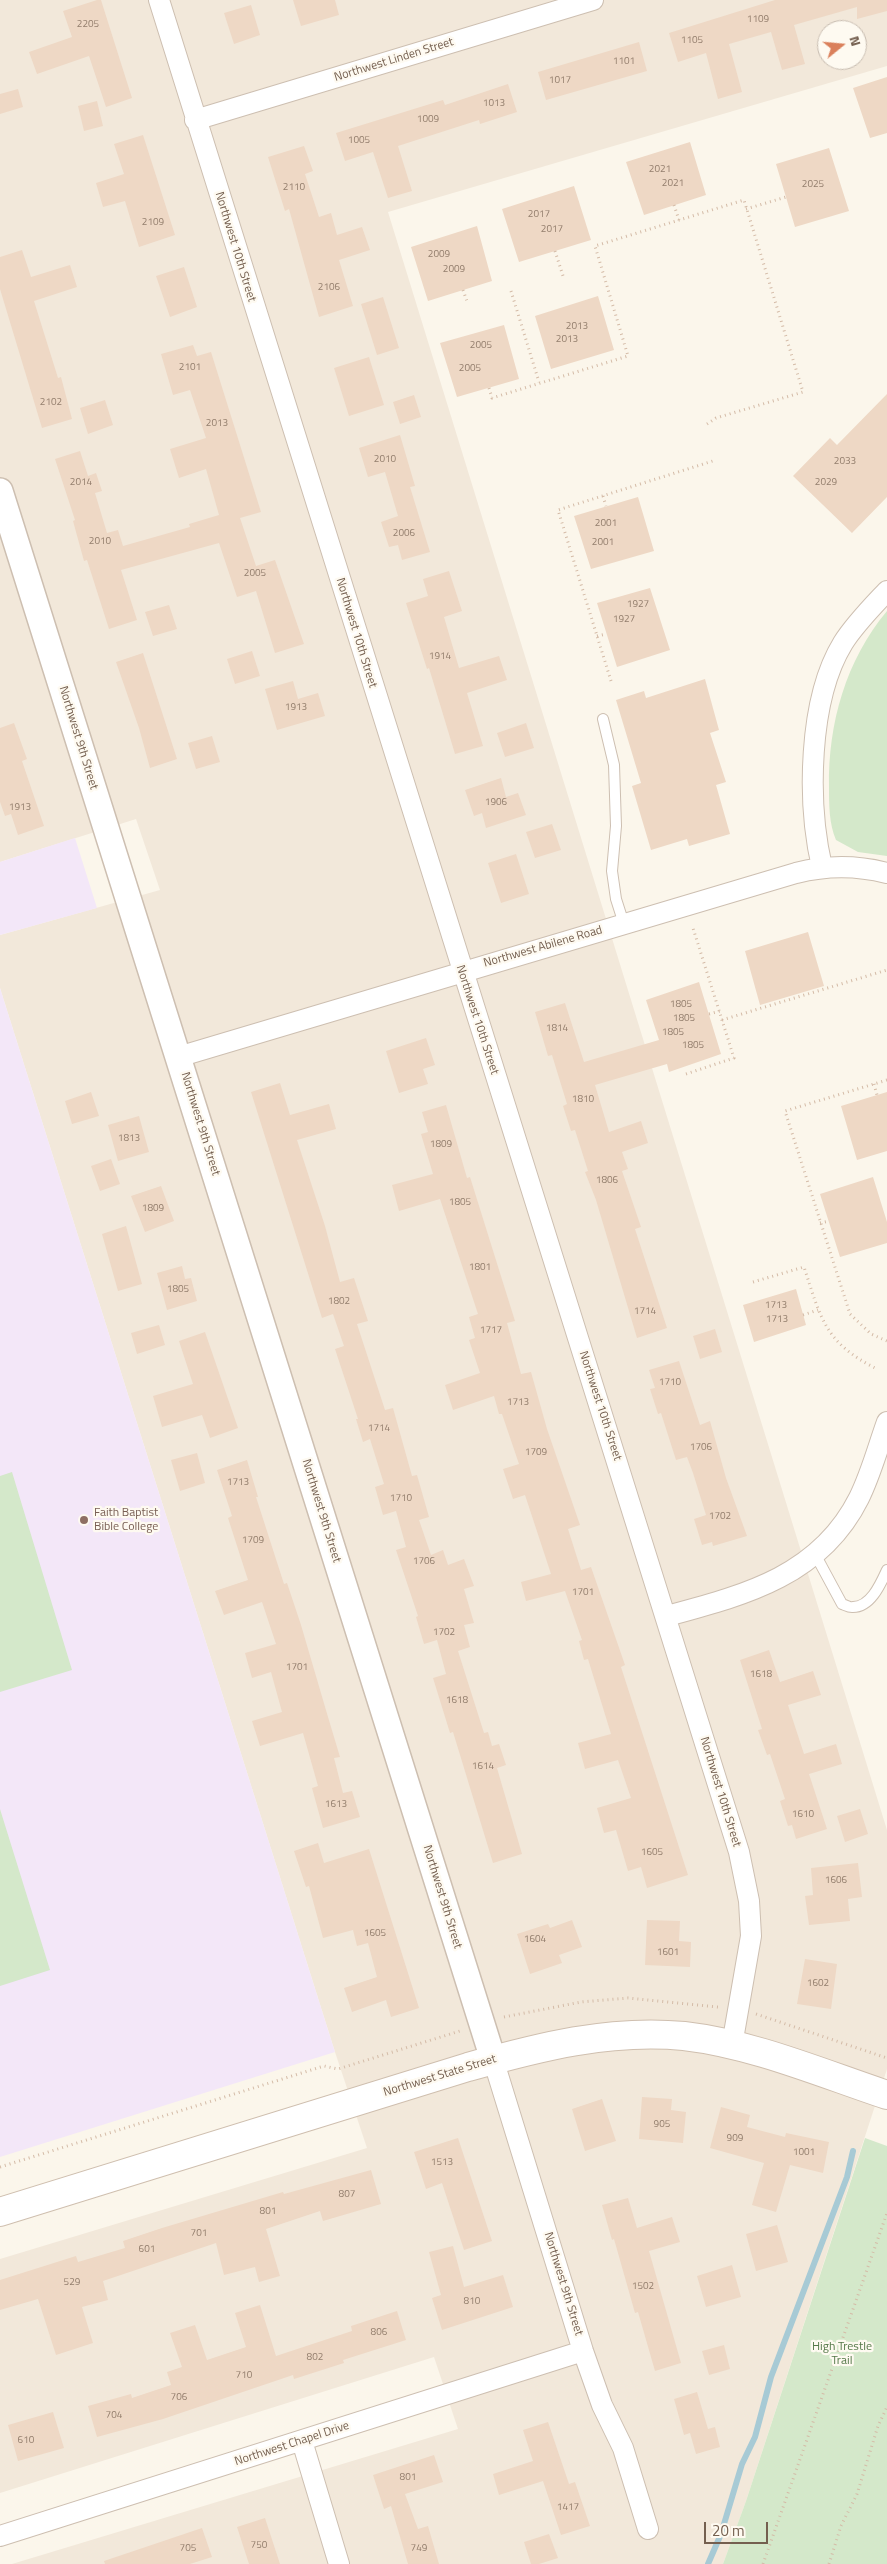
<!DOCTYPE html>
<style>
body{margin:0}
#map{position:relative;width:887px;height:2564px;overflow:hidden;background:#fbf6eb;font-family:"Titillium Web",sans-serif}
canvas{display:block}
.north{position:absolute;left:817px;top:20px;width:50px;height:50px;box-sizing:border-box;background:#fefaf1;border:1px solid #c7bcb0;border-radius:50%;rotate:73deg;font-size:14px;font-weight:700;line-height:20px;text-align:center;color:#745f4f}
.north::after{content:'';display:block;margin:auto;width:18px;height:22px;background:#da805b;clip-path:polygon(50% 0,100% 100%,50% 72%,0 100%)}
.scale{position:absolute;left:704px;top:2522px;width:64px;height:22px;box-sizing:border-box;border:2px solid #745f4f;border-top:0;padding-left:6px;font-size:15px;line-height:18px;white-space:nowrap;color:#745f4f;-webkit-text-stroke:4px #fefaf1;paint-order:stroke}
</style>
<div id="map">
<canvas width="887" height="2564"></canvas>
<div class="north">N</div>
<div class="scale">20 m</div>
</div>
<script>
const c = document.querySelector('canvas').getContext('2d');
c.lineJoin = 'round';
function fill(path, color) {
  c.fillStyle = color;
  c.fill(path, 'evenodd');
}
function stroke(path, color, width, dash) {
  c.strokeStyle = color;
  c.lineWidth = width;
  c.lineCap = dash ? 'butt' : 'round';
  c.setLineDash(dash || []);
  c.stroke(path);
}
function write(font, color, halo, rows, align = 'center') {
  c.font = font + ' "Titillium Web",sans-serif';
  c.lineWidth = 4.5;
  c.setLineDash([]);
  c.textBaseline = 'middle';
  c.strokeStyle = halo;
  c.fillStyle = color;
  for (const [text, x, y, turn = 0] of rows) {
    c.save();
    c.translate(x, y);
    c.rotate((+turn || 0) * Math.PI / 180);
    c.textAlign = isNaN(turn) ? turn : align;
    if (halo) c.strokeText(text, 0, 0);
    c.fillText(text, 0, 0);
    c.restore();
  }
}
fill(new Path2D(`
 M0,0H887V66L388,212L887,1830V2069L746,2501L723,2564H12L458,2429L434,2357L0,2493V2259L367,2148L335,2052L0,988V935L160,890L136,819L0,862ZM827,30H857V60H827Z`), '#f2e8da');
fill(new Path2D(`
 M75,838L97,908L0,935V862Z
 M0,988L335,2052L0,2157Z`), '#f3e7f8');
fill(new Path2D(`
 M887,611V856L858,852L836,840C829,824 829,804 829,787C828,723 846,660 887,611Z
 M12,1472L72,1670L0,1692V1476Z
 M0,1809L50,1970L0,1986Z
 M865,2138L887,2146V2564H723L746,2501Z`), '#d4e8ca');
stroke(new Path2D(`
 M708,2564L721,2534L742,2464L755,2437L771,2377L847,2177L853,2151`), '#a7cad5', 6);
fill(new Path2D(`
 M97,0H101L132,98L106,107L89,56L37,74L29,52L72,37L63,11Z
 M293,0H335L339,15L301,26Z
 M775,0H887V11L857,19V7L794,25L805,64L782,70L771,32L729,44L742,92L718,99L706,53L678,62L669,33Z
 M251,5L260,35L234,44L224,13Z
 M639,42L647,71L546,100L538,72Z
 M887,77V133L870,138L853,88Z
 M508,84L517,112L480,124L479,120L398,146L412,191L388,198L373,152L345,161L336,133L443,100L445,105Z
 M18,89L23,107L0,114V94Z
 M97,101L103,126L84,131L78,106Z
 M143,135L175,235L139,247L125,201L103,207L96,183L124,174L114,144Z
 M690,142L706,195L644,215L626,162Z
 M304,146L313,171L305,174L319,217L331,213L337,235L362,227L370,250L339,260L353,306L319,317L289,209L285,211L268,157Z
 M829,148L849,211L795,227L776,164Z
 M574,186L591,240L519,262L502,209Z
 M477,226L492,281L428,301L411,247Z
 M22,250L31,277L70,265L77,287L34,301L58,378L61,377L72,419L42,428L0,289V257Z
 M184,267L197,307L170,317L156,276Z
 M598,296L614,350L551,369L535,316Z
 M383,297L399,348L377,355L361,304Z
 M504,325L519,379L457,397L440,343Z
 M193,345L197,356L211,352L261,512L240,518L256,566L275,560L304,644L275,653L256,591L237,597L219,543L121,570L137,620L109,629L87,560L84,561L73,521L75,520L55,459L80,451L88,476L96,473L102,491L95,493L107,533L118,530L123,546L190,527L189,524L219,515L206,469L179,478L170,449L206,438L190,390L173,395L161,354Z
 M369,357L384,405L349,416L334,368Z
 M887,394V497L852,533L793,476L830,438L837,445Z
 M414,395L421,417L400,424L393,402Z
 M105,400L113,425L88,434L80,408Z
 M400,435L415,486L410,487L430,552L402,560L398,545L389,547L381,522L398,516L385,472L368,477L359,448Z
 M638,497L654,551L591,569L574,516Z
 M449,571L462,611L444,617L459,668L499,656L507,680L467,693L483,746L455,754L429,668L427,669L406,603L428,596L423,579Z
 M650,588L670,650L617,667L597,603Z
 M169,605L177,629L153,636L145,612Z
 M252,651L260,676L235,684L227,659Z
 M143,653L177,759L150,768L139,728L116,662Z
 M705,679L719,730L710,733L726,782L716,785L730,834L689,846L687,839L651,850L632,786L641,783L616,700L644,691L646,698Z
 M293,681L298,699L318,693L325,716L277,730L265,689Z
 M14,723L27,759L22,761L44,826L18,835L11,814L5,816L0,802V728Z
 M526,723L534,748L505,757L497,733Z
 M212,736L220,762L196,769L188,743Z
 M501,778L506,797L518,793L526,815L486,828L482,813L474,816L465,790Z
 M552,824L561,850L535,858L526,832Z
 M516,854L529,894L501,903L488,863Z
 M808,932L824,986L760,1005L745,951Z
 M699,982L721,1054L669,1072L667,1064L595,1085L609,1132L641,1121L648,1143L622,1152L628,1169L622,1171L641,1227L635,1229L667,1328L637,1338L596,1200L585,1172L588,1171L575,1130L571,1131L563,1106L567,1104L552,1055L548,1056L535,1012L565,1003L584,1062L659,1040L646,1000Z
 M426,1038L435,1065L423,1069L428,1084L399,1093L386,1051Z
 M280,1083L290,1115L329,1104L336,1129L297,1140L325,1226L340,1282L354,1278L368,1321L357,1324L385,1410L393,1408L412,1476L417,1475L429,1517L419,1520L431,1555L443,1550L448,1565L464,1559L474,1586L464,1589L474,1623L464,1625L470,1647L458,1651L484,1733L488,1732L492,1746L499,1744L506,1765L497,1768L522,1854L493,1863L453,1732L450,1733L433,1678L446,1674L437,1640L424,1644L416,1617L418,1616L396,1550L406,1547L396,1511L383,1515L375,1487L384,1484L370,1439L363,1442L356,1419H358L335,1349L344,1346L333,1314L322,1318L251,1092Z
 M91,1092L99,1116L72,1124L65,1101Z
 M887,1092V1151L857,1160L841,1106Z
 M446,1105L467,1178L470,1177L515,1321L507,1323L521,1374L531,1372L547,1429L580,1525L568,1529L581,1570L591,1567L625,1665L621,1667L688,1875L647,1888L641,1867L628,1871L616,1830L604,1833L597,1808L631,1798L618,1760L585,1769L578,1743L611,1734L588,1659L584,1660L579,1641L582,1640L565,1591L526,1601L521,1582L551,1574L525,1495L513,1499L503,1469L519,1464L502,1414H499L494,1396L453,1410L445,1385L480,1373L469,1340L475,1338L469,1317L478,1314L440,1199L399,1211L392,1185L433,1174L421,1134L428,1132L422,1112Z
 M139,1116L149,1152L118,1161L108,1125Z
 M111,1159L120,1184L100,1191L91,1166Z
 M873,1177L887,1222V1243L840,1257L820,1194Z
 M161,1186L174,1221L145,1232L131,1196Z
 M126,1226L142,1284L118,1291L102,1234Z
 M182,1266L185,1279L191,1278L197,1301L167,1310L157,1273Z
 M796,1289L806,1325L754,1342L743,1305Z
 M159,1325L165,1345L137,1354L131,1333Z
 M715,1329L722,1352L700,1359L693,1336Z
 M205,1332L238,1428L210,1438L202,1415L162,1427L153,1396L193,1384L179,1341Z
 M679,1361L700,1425L710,1421L726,1478L747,1536L713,1546L712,1542L702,1545L694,1519L706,1515L693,1473L687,1457L676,1460L661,1413L658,1414L650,1389L655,1388L649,1370Z
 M197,1453L205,1483L180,1491L171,1460Z
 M247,1460L258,1497H256L284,1584L287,1583L301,1625L328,1717L340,1757L334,1758L343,1793L352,1791L360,1817L323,1828L312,1788L318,1786L303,1733L260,1746L252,1721L282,1712L271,1672L252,1678L245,1653L276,1644L262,1602L224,1615L215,1591L248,1580L228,1518L232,1516L217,1470Z
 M769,1650L780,1682L813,1671L821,1695L788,1705L804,1754L836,1744L842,1764L809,1774L827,1829L796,1839L792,1825L788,1826L780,1801L785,1799L770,1754L767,1755L758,1730L762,1729L740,1660Z
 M860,1809L868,1834L845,1842L837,1816Z
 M318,1843L324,1863L369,1849L419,2008L391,2017L386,2000L352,2012L344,1988L377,1977L368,1943L357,1946L353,1930L323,1938L309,1886L306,1887L294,1851Z
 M858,1863L862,1897L848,1899L850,1921L809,1925L805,1896L813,1895L811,1868Z
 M572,1920L582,1947L559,1955L562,1963L530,1974L517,1934L548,1924L550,1928Z
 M647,1920L680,1921L679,1941L691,1942L690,1967L645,1965Z
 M805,1959L837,1964L831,2009L797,2004Z
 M642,2097L672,2099L671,2110L686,2112L683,2143L639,2139Z
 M602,2099L616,2141L585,2151L572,2109Z
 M721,2107L750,2115L747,2127L785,2137L786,2133L829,2142L823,2173L790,2165L776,2212L752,2205L764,2163L710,2148Z
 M458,2138L492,2241L464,2250L442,2183L426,2189L414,2152Z
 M371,2170L381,2204L323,2221L320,2211L266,2229L280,2276L259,2282L255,2267L224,2275L216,2243L103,2281L108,2300L82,2307L93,2343L56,2355L38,2299L0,2310V2280L76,2256L78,2262L125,2248L123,2241L162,2228L283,2192L284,2194Z
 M628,2198L637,2228L672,2217L680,2242L649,2251L681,2363L655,2371L638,2312L635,2313L614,2239L612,2240L602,2205Z
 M777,2225L788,2262L756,2271L746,2234Z
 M453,2246L464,2287L503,2275L513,2307L442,2330L432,2298L441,2295L429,2252Z
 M732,2265L741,2297L706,2307L697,2276Z
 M260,2305L276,2356L352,2331L351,2326L397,2311L406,2340L343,2360L344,2363L294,2379L293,2375L163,2419L97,2437L88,2406L131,2394L132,2398L171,2385L167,2372L182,2367L170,2333L195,2325L207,2360L246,2347L235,2313Z
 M724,2345L730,2369L709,2375L702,2351Z
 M697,2392L708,2429L715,2427L720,2447L696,2454L690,2433L684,2435L674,2399Z
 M53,2412L64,2448L18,2461L8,2425Z
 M548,2422L569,2484L575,2482L590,2526L561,2535L543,2481L499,2495L493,2474L533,2461L523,2430Z
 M434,2455L443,2482L405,2494L418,2529L428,2526L439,2564H408L391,2506L384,2509L373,2475Z
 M265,2518L280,2564H249L237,2527Z
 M202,2528L212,2557L190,2564H105L104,2561Z
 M549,2534L558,2558L539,2564H531L524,2542Z`), '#eed8c5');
const service = new Path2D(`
 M603,719L614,765L616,826L612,871L616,899L624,924
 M815,1554L842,1604C845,1605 850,1608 853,1607C871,1607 881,1583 887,1570`);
const minor = new Path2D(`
 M159,0L739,1852L749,1901L751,1936L732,2045
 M195,120L593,0
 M822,867C807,803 808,700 843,643C855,624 872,607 887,591
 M178,1057L796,873C827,865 856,865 887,873
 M667,1616C745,1595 820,1576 859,1498C871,1474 878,1447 887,1422
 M493,2059L583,2351L602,2405L623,2448L648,2529
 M302,2441L339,2564
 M0,2536L583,2351`);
const tertiary = new Path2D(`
 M0,491L493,2059`);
const secondary = new Path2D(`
 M0,2212L468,2067C539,2047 609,2029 684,2036C753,2044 821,2073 887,2095`);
stroke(service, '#cdbfb1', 12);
stroke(minor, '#cdbfb1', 22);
stroke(tertiary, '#cdbfb1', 28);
stroke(secondary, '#cfbfaf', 30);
stroke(new Path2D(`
 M674,205L679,220
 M746,209L786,197
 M555,251L564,279
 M463,290L468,304
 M511,291L539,382
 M489,388L492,398L628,356L595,246L744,200L803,392L716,418L704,426
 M603,496L606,506
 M597,636L606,634
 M611,681L558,510L716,460
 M709,1014L720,1011
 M722,1020L887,970
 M686,1074L734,1058L692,925
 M887,1080L785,1111L850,1314L871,1334L887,1341
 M874,1084L877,1095
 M820,1223L829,1221
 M753,1282L804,1267C821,1319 825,1343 877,1369
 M803,1315L818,1310
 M756,2014L887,2058
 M504,2017L581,2002L628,1998L718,2007
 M0,2167L324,2066L338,2069L460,2031
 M763,2564L887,2213
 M829,2564L841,2526L857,2494L878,2426L887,2407`), '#d4bba7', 3, [1, 4]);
stroke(service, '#fff', 10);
stroke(minor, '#fff', 20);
stroke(tertiary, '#fff', 25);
stroke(secondary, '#fff', 28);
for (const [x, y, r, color] of [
 [84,1520,5,"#8d6e63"]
]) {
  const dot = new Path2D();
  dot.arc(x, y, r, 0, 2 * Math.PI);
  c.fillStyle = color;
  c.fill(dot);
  stroke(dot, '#fefaf1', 2);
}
write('10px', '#927d6c', null, [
 ["1109",758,20],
 ["2205",88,25],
 ["1105",692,41],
 ["1101",624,62],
 ["1017",560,81],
 ["1013",494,104],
 ["1009",428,120],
 ["1005",359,141],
 ["2021",660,170],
 ["2021",673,184],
 ["2025",813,185],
 ["2110",294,188],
 ["2017",539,215],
 ["2109",153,223],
 ["2017",552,230],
 ["2009",439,255],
 ["2009",454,270],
 ["2106",329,288],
 ["2013",577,327],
 ["2013",567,340],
 ["2005",481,346],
 ["2101",190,368],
 ["2005",470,369],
 ["2102",51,403],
 ["2013",217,424],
 ["2010",385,460],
 ["2033",845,462],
 ["2014",81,483],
 ["2029",826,483],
 ["2001",606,524],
 ["2006",404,534],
 ["2010",100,542],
 ["2001",603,543],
 ["2005",255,574],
 ["1927",638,605],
 ["1927",624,620],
 ["1914",440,657],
 ["1913",296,708],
 ["1906",496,803],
 ["1913",20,808],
 ["1805",681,1005],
 ["1805",684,1019],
 ["1814",557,1029],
 ["1805",673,1033],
 ["1805",693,1046],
 ["1810",583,1100],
 ["1813",129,1139],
 ["1809",441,1145],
 ["1806",607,1181],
 ["1805",460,1203],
 ["1809",153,1209],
 ["1801",480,1268],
 ["1805",178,1290],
 ["1802",339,1302],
 ["1713",776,1306],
 ["1714",645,1312],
 ["1713",777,1320],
 ["1717",491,1331],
 ["1710",670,1383],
 ["1713",518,1403],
 ["1714",379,1429],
 ["1706",701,1448],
 ["1709",536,1453],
 ["1713",238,1483],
 ["1710",401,1499],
 ["1702",720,1517],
 ["1709",253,1541],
 ["1706",424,1562],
 ["1701",583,1593],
 ["1702",444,1633],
 ["1701",297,1668],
 ["1618",761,1675],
 ["1618",457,1701],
 ["1614",483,1767],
 ["1613",336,1805],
 ["1610",803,1815],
 ["1605",652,1853],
 ["1606",836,1881],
 ["1605",375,1934],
 ["1604",535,1940],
 ["1601",668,1953],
 ["1602",818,1984],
 ["905",662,2125],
 ["909",735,2139],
 ["1001",804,2153],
 ["1513",442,2163],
 ["807",347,2195],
 ["801",268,2212],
 ["701",199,2234],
 ["601",147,2250],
 ["529",72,2283],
 ["1502",643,2287],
 ["810",472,2302],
 ["806",379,2333],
 ["802",315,2358],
 ["710",244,2376],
 ["706",179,2398],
 ["704",114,2416],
 ["610",26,2441],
 ["801",408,2478],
 ["1417",568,2508],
 ["750",259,2546],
 ["705",188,2549],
 ["749",419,2549]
]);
write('12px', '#745f4f', '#fefaf1', [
 ["Northwest Linden Street",394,60,-17],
 ["Northwest 10th Street",235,247,73],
 ["Northwest 10th Street",356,633,73],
 ["Northwest 9th Street",78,738,73],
 ["Northwest Abilene Road",543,947,-16],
 ["Northwest 10th Street",477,1020,72],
 ["Northwest 9th Street",200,1124,73],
 ["Northwest 10th Street",600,1406,72],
 ["Northwest 9th Street",321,1511,73],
 ["Northwest 10th Street",720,1792,73],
 ["Northwest 9th Street",442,1897,73],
 ["Northwest State Street",440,2076,-17],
 ["Northwest 9th Street",563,2284,73],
 ["Northwest Chapel Drive",292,2444,-18]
]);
write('12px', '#785e54', '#fefaf1', [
 ["Faith Baptist",94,1513],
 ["Bible College",94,1527]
], 'left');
write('12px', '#547848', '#fefaf1', [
 ["High Trestle",842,2347],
 ["Trail",842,2361]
]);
</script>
